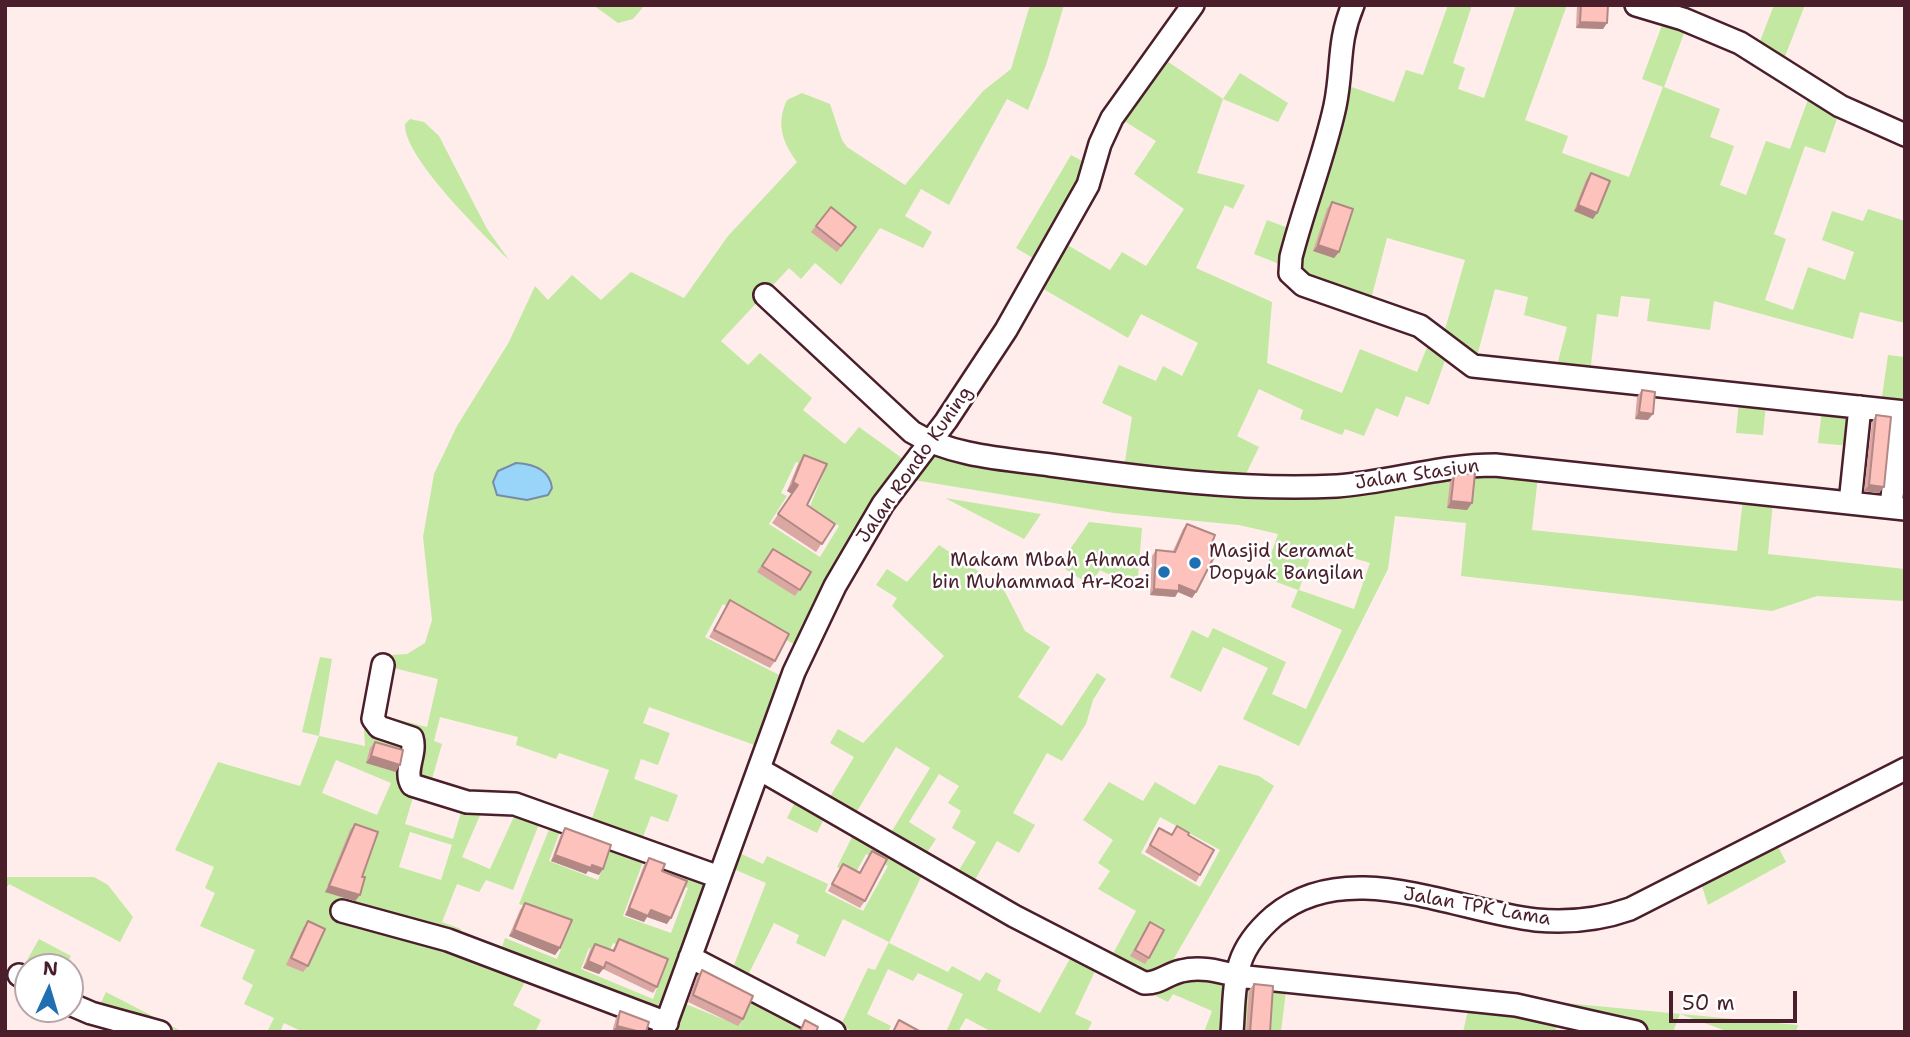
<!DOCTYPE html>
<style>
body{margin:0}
#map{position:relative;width:1910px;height:1037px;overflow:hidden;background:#ffedeb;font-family:"Shantell Sans",sans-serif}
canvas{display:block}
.frame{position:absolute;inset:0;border:7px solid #4a1f2b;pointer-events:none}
.north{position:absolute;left:14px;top:953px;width:70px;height:70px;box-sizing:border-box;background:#fff;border:2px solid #b7a5aa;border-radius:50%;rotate:4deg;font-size:19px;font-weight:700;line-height:28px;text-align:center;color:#4a1f2b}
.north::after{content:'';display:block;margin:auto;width:24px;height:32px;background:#1f6fb2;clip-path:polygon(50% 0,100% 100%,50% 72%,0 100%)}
.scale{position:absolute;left:1669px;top:991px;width:128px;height:32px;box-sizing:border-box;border:4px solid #4a1f2b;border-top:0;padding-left:9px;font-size:21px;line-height:24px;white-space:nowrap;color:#4a1f2b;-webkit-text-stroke:5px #fff;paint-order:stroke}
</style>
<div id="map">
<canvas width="1910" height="1037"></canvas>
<div class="frame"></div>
<div class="north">N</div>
<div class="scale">50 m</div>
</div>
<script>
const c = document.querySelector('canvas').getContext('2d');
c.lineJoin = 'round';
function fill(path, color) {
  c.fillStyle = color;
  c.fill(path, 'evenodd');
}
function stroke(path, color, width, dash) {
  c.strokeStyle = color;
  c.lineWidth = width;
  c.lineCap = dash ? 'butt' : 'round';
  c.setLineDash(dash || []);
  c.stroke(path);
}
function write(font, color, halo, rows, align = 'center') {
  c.font = font + ' "Shantell Sans",sans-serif';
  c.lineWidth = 5;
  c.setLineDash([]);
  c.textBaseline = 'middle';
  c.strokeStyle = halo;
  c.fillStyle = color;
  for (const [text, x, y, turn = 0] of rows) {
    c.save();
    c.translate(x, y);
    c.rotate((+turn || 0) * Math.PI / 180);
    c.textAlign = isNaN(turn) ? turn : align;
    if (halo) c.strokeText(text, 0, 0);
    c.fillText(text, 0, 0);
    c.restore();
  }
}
fill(new Path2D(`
 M593,5H645L633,19L618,23Z
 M1030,5H1064L1046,65L1028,110L1007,99L949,205L921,189L905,216L932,232L923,248L880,228L841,285L815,263L801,279L789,268L721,341L748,365L760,353L812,398L803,410L845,444L859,427L906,461L799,647L723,604L705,637L785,678L760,747L649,707L643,723L670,733L658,765L641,759L634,779L678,795L668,822L651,816L641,842L590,824L609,770L559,753L556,759L516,745L518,737L440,717L434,741L442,744L430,786L418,781L405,824L453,839L463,806H484L462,857L490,869L517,810L541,819L513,890L486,880L479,892L457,884L442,922L461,929L458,937L528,976L513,1005L541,1020L535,1032H303L284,1023L280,1032H267L274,1018L244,1004L253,985L242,979L255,950L200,926L215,893L205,888L214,867L175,850L218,762L300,786L319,736L302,732L320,657L332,659L319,736L365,746L363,714L374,656L407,654L425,643L432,620L423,537L434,474L457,426L509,342L535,286L548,300L572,275L601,300L631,272L684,298L728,236L797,162C782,142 776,123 787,100L802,93L830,104L842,140L847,147L905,185L983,91L1011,69ZM796,462L824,472L810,506L839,526L820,557L769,524L787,496L781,493ZM516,463L539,469L548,476L527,500L497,494C488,478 500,466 516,463ZM390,667L438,679L427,727L377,714ZM336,760L391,783L377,815L322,793ZM410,832L452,845L441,880L399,867Z
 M1448,5H1472L1453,63L1465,68L1458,89L1484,98L1516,5H1567L1525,120L1568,136L1562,153L1629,177L1663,87L1642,79L1664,20L1686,28L1664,87L1720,109L1710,137L1734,146L1720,185L1746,195L1766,141L1790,149L1810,94L1839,113L1825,153L1805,146L1774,234L1786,239L1765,300L1793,310L1808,267L1845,280L1854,252L1822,240L1832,211L1863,221L1868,209L1905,221V323L1860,312L1853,339L1714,301L1710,330L1647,321L1650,299L1621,296L1618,317L1597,314L1590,373L1556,369L1567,327L1524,315L1528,297L1495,289L1476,360L1444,333L1465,260L1387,238L1370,303L1307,280L1296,264L1346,85L1394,102L1406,70L1423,75Z
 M1774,5H1805L1784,59L1759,44Z
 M1164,59L1223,99L1240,73L1288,103L1278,122L1223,99L1197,173L1245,185L1233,209L1225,205L1196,268L1272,302L1267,363L1342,393L1360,349L1417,372L1430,340L1447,355L1429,405L1406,396L1398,417L1376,408L1364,436L1345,429L1342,435L1300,419L1303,410L1259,389L1237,436L1259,447L1244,478L1124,467L1132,417L1102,403L1119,365L1156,381L1163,366L1182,376L1198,343L1141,314L1128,338L1040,287L1064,243L1110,270L1122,252L1146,266L1184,209L1134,174L1156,141L1121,119Z
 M410,119L424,122L439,136L487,229L509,260C485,236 403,157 405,124Z
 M1071,155L1086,163L1080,182L1038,261L1016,248Z
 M1267,220L1291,229L1282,265L1254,254Z
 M1888,355L1905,357V406L1881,404Z
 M1739,400L1766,403L1763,435L1736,433Z
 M1822,409L1854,412L1850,446L1818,443Z
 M937,452L1222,489L1462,471L1538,476L1532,530L1737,551L1743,499L1773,502L1768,554L1905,569V601L1817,596L1772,611L1461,576L1466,523L1395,516L1388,569L1299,746L1243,719L1268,668L1223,647L1201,692L1170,677L1192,630L1208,638L1213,628L1286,662L1272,694L1306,709L1342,630L1291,607L1298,590L1263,577L1278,534L1239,525L1114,513L914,480ZM1314,546L1370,563L1354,609L1299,590Z
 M945,498L1041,514L1024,539Z
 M1089,522L1142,528L1137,588L1100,570L1090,585L1059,565Z
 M939,545L996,583L1005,592L1025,631L1050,647L1018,697L1062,726L1097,673L1106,679L1093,700L1086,724L1062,761L1047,753L1013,813L1035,825L1019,853L997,841L972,885L956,875L976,842L952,828L961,811L948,803L959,786L939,774L909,822L936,839L924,857L889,836L930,768L896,747L854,816L828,800L854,757L830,743L838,729L863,743L944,656L892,606L897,598L876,585L887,569L907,582Z
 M1219,765L1259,776L1274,786L1169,967L1152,974L1109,961L1136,911L1098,889L1110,871L1098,863L1113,840L1083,820L1109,782L1143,801L1155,782L1195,805ZM1160,817L1220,850L1200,887L1141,853Z
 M797,798L826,815L817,833L787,818Z
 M552,822L562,826L549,861L598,880L612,844L710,880L662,1014L500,953L505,938L557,959L571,925L519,904ZM643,862L665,870L662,878L688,888L671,933L623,916ZM613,943L666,964L653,999L581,969L589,948L608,955Z
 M855,831L924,871L889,943L948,972L952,966L980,981L986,972L1001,980L997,990L1040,1013L1072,955L1097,967L1075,1014L1092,1022L1087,1032H992L966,1018L958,1032H946L963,994L918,973L913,981L888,969L867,1014L891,1026L888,1032H854L841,1025L868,968L875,970L889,942L843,919L825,957L796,943L799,935L774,923L747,977L732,970L766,883L729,867L735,851L763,864L767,856L828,884L825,892L863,911L888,866L866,854L854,876L837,867Z
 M1776,843L1786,862L1708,905L1700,880Z
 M5,877H94L108,885L133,917L120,942L9,884L5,890Z
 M39,939L71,956L65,967H28V972L22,969Z
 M1288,974L1281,1032H1239L1242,985Z
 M1187,977L1229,981L1225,1032H1204L1212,1011L1173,994L1168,1002L1138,987Z
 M106,992L183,1032L98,1009Z
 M736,993L814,1032H670L681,1002L725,1020Z
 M1472,993L1585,1005L1798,1025L1796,1032H1729L1680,1014L1673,1032H1649L1598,1014L1591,1032H1582L1588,1011L1563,1003L1555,1032H1463Z`), '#c2e8a2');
const water = new Path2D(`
 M516,463C533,464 550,470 552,488L548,495L527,500L497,495L493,482L498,471Z`);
fill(water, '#98d5f9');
stroke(water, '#798ca7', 2);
const street = new Path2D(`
 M1353,5C1337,43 1343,68 1335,106C1324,157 1304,206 1291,257L1290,273L1303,285L1420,326L1473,366L1905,412
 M1636,5L1683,19L1740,43L1840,106L1905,135
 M765,295L912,432C951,456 1005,459 1050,465C1145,478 1242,491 1337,486C1391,482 1441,465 1495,465L1905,509
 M1850,503L1860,407
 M1891,507L1901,412
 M383,665L373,719L379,727L412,738C417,754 403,771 412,785L467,802L515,804L719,877
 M759,769L1014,916L1144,983C1159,984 1167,974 1181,971C1200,966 1218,971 1237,976L1516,1005L1636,1032
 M342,911L448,940L667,1023
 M690,957L834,1032
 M19,975L28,981
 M70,1004L91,1013L160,1032
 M663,1032L794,672L835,586L883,504L946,421L1006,330L1088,185L1100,144L1112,118L1193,5
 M1232,1032C1234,1009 1233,985 1240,963C1246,944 1259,929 1274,916C1348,855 1454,911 1536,920C1569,923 1599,920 1630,909L1905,769`);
stroke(street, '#4a1f2b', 26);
stroke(street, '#fff', 21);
fill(new Path2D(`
 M1577,5H1608L1607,23L1603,29L1576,28Z
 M1591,173L1593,219L1574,211L1586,180Z
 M1332,202L1339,252L1334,258L1313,251L1327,209Z
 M831,207L856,227L837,252L811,232Z
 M1642,390L1648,420L1635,419L1637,397Z
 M1876,415L1884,487L1879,493L1864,491L1872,422Z
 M804,455L807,505L835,524L816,552L772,523L792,494L787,491L798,464Z
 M1454,475L1472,503L1467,510L1447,508L1450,482Z
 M1187,524L1210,548L1196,592L1192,598L1178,592L1175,597L1150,595L1152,556L1156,550L1173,551L1183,529Z
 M773,549L811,572L795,596L757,572Z
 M730,600L775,661L770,668L709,637Z
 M375,742L396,772L366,763L370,748Z
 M355,824L362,877L360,895L355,901L325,892L350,830Z
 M1177,826L1188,835L1200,875L1196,882L1145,852L1159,828L1171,835Z
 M565,828L599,875L588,871L586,874L551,861L561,834Z
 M872,851L865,901L860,908L828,891L843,864L859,873Z
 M649,858L662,871L667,924L647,917L644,922L625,915L644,865Z
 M525,903L560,948L555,955L509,936L520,910Z
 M308,921V966L303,972L286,965L303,928Z
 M1150,922L1149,958L1145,964L1130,956Z
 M619,939L657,987L653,993L603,969L599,974L583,968L590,950L595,944L612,951Z
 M702,970L743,1019L738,1026L688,1002L697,976Z
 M1254,984L1270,1032H1246L1249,990Z
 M620,1011L646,1032H612L616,1018Z`), '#daa7a2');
fill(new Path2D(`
 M1580,22L1607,23L1603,29L1576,28Z
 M1578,205L1597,213L1593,219L1574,211Z
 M1318,245L1339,252L1334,258L1313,251Z
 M1639,412L1653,414L1648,420L1635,419Z
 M793,482L798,485L792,494L787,491Z
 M1869,485L1884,487L1879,493L1864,491Z
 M1451,501L1472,503L1467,510L1447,508Z
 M1179,585L1196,592L1192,598L1178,592L1175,597L1150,595L1154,589Z
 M371,756L400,765L396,772L366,763Z
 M555,855L592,865L603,869L599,875L588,871L586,874L551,861Z
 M329,886L360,895L355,901L325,892Z
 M629,908L651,910L671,918L667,924L647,917L644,922L625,915Z
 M514,930L560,948L555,955L509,936Z
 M588,961L604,968L599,974L583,968Z
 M617,1026L641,1032H612Z`), '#b28884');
const building = new Path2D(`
 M1581,5H1608L1607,23L1580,22Z
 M1591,173L1610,181L1597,213L1578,205Z
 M1332,202L1353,209L1339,252L1318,245Z
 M831,207L856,227L841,246L816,226Z
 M1642,390L1655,392L1653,414L1639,412Z
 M1876,415L1891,417L1884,487L1869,485Z
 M804,455L827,464L807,505L835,524L822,544L778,514L798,485L793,482Z
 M1475,473L1472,503L1451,501L1454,475Z
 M1187,524L1215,535L1210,548L1217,551L1196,592L1179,585V591L1154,589L1156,550L1175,552Z
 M773,549L811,572L800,590L762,566Z
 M730,600L789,634L775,661L714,630Z
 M375,742L403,750L400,765L371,756Z
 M355,824L378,832L362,877H365L360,895L329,886Z
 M1177,826L1189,833L1188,835L1214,850L1200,875L1150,845L1159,828L1172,835Z
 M565,828L611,845L603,869L592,865L591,868L555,855Z
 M872,851L887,859L865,901L832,884L843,864L860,873Z
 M649,858L665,864L662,871L687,881L671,918L651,910L648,916L629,908Z
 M525,903L572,920L560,948L514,930Z
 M308,921L325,929L308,966L291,958Z
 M1150,922L1164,930L1149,958L1135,950Z
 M619,939L668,959L657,987L606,962L604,968L588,961L595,944L614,951Z
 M702,970L753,996L743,1019L693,995Z
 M1254,984L1273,986L1270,1032H1250Z
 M620,1011L649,1022L646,1032H641L617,1026Z
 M805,1020L818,1027L816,1032H800Z
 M899,1020L921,1032H893Z`);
fill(building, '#fec2bc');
stroke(building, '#b28884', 2);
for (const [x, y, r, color] of [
 [1195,563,7,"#1f6fb2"],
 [1164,572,7,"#1f6fb2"]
]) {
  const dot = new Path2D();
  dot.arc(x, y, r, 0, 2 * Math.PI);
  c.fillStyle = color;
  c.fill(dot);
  stroke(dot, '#fff', 2.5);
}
write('19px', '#4a1f2b', '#fff', [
 ["Jalan Rondo Kuning",915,465,-55],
 ["Jalan Stasiun",1417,475,-8],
 ["Jalan TPK Lama",1477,907,10]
]);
write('19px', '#4a1f2b', '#fff', [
 ["Masjid Keramat",1209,552],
 ["Dopyak Bangilan",1209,574],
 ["Makam Mbah Ahmad",1150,561,"right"],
 ["bin Muhammad Ar-Rozi",1150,583,"right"]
], 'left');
</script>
